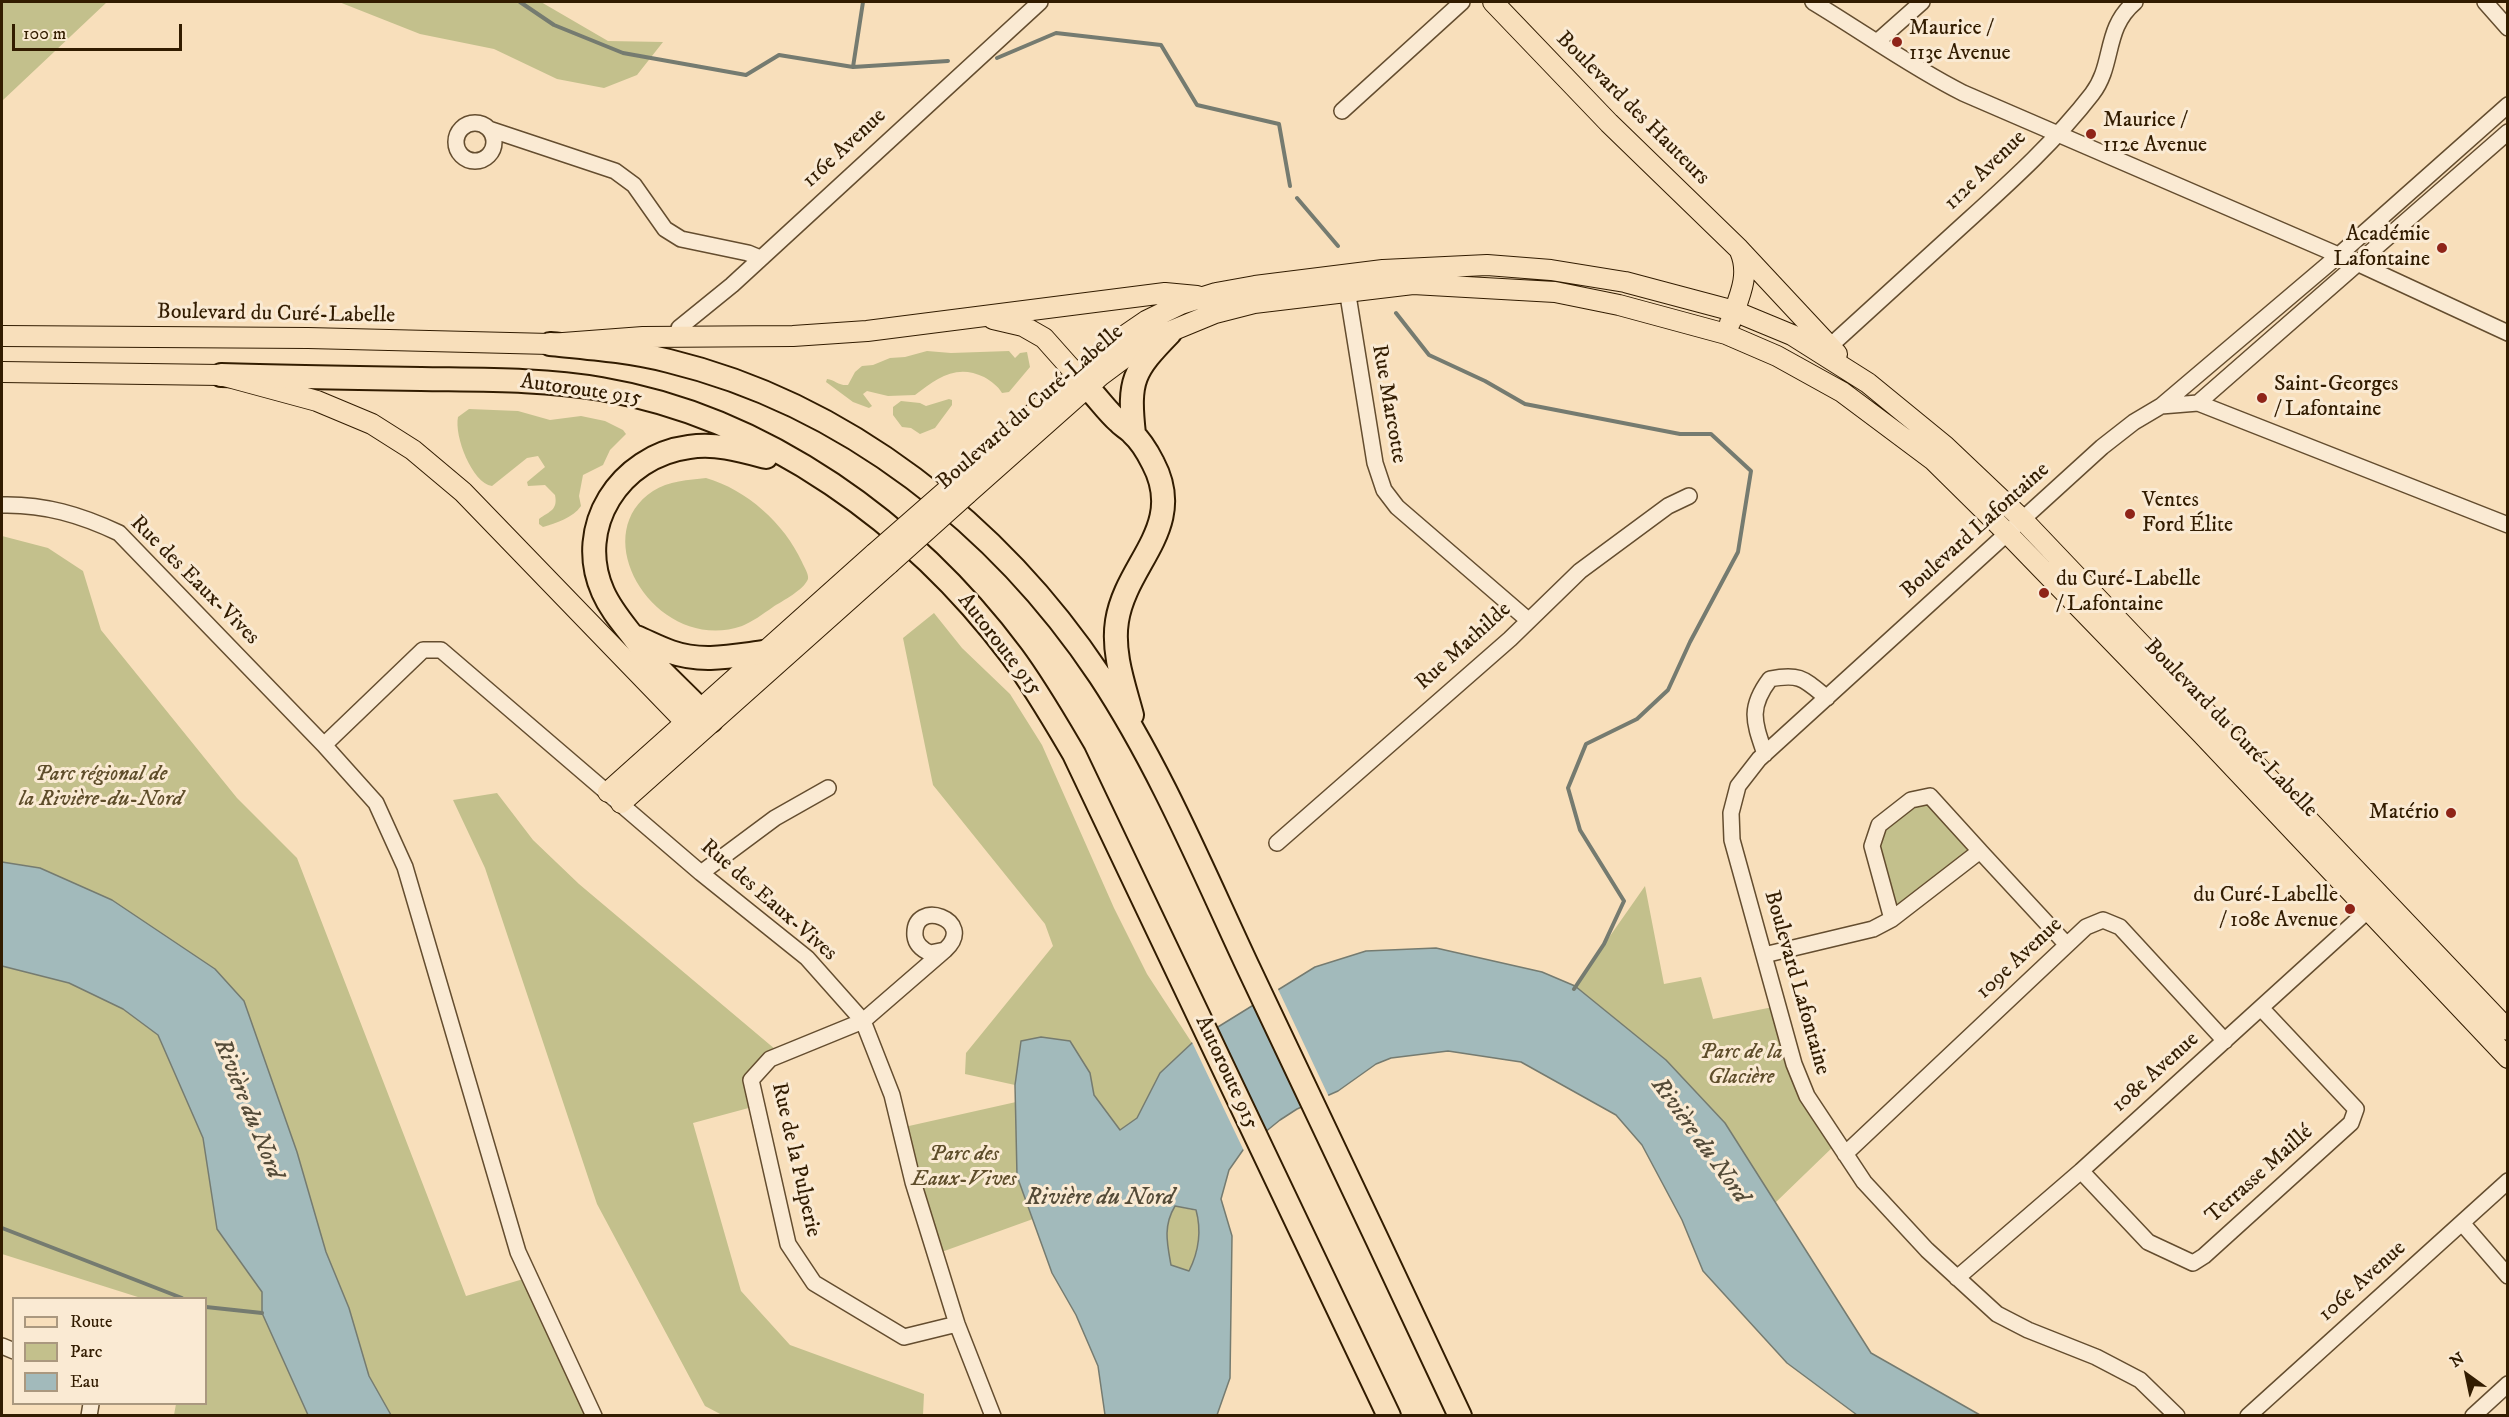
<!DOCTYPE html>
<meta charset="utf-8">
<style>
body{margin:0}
#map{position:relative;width:2509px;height:1417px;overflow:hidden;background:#f8dfbb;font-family:"IM FELL DW Pica",serif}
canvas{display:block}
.frame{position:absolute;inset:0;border:3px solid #321c00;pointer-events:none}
.legend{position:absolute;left:12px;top:1297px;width:195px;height:108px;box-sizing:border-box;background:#faead3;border:2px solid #aa987f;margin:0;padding:8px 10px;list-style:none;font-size:18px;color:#321c00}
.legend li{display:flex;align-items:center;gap:12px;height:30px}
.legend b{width:30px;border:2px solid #aa987f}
.north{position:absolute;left:2437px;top:1345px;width:60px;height:60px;-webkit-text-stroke:4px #faead3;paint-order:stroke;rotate:327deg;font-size:16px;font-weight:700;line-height:24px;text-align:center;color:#321c00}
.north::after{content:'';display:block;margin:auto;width:21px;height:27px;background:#321c00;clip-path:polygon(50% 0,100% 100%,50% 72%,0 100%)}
.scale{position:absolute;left:12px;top:24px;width:170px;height:27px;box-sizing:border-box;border:3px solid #321c00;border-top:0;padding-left:8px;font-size:18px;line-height:21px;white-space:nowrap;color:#321c00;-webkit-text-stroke:4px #faead3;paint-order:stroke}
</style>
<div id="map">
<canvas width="2509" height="1417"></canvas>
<div class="frame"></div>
<ul class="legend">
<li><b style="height:8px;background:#f8dfbb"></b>Route</li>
<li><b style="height:16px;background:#c3c08c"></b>Parc</li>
<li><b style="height:16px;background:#a2babb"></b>Eau</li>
</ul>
<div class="north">N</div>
<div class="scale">100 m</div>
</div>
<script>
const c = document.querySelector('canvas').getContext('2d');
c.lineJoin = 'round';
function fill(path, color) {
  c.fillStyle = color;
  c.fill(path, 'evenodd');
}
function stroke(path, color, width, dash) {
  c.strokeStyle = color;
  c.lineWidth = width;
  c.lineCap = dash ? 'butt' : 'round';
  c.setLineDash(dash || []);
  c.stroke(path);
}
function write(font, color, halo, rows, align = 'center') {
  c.font = font + ' "IM FELL DW Pica",serif';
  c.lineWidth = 6;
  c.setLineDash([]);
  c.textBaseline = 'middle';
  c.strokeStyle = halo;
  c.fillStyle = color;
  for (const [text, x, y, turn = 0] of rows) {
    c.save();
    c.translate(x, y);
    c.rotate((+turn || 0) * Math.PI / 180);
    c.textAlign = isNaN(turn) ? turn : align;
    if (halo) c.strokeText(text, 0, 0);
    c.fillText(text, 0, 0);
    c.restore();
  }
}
fill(new Path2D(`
 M2,2H107L2,101Z
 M339,2H541L608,41L663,42L637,75L604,88L557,79L494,49L420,34Z
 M927,351L951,353L1009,351L1015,358L1020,353L1027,352L1030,367L1009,392L1002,393C998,386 991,381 984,377C956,363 936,379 915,395L888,396L867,391L863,394L872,406L869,408L853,402L826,382L827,379C835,380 839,386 848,385L855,372L862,366L873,365L890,358L905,357Z
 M949,399L952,400V405L935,428L920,434L911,428L902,427L893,415V407L901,401L920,403L926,406Z
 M469,409L518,411L550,420L581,416L605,421L623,430L626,434L610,450L603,465L583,475L579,496L581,506C573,518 556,523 543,527L539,524V519C550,511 558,510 555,495L545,485L528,486L527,482L545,467L538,456L527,458L492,486C472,483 454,436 458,417Z
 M706,478C747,490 784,523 802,562C804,567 809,574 808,579C804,590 782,601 773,607C763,614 752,622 742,626C658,655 583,537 653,491C668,481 689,480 706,478Z
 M2,536L48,548L83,571L101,630L237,798L297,858L466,1296L530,1277L594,1415H391L369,1376L349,1308L326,1252L40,868L2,862Z
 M934,613L962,648L1010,694L1042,745L1114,908L1147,974L1192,1043L1160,1073L1137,1118L1120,1130L1093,1095L1090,1073L1021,1041L1015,1085L965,1074L966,1053L1053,946L1045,924L933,785L903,638Z
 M497,793L533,840L579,884L782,1055L750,1081L756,1106L693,1123L741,1291L790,1345L924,1394L923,1415L724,1416L705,1406L597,1204L485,868L453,800Z
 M1930,796L1980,851L1892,919L1872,846L1879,825Z
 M1645,886L1664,984L1701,977L1713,1019L1778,1006L1794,1064L1837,1143L1775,1203L1725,1123L1666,1060L1575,986Z
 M2,966L69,983L123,1009L158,1035L203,1138L217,1229L262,1292V1313L308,1415H174L176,1404H206V1298H141L2,1254Z
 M1016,1102L1017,1176L1033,1219L936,1254L900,1128Z
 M1175,1206L1197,1211C1202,1232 1199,1251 1189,1271L1171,1265C1166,1243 1163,1226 1175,1206Z`), '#c3c08c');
const water = new Path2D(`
 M2,862L40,868L112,900L215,969L244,1001L297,1152L326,1252L349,1308L369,1376L391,1415H308L262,1313V1292L217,1229L203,1138L158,1035L123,1009L69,983L2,966Z
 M1436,948L1542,972L1575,986L1666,1060L1725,1123L1871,1353L1980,1415H1857L1787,1363L1703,1271L1682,1220L1642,1145L1616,1115L1521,1062L1448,1051L1391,1058L1376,1064L1338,1091L1297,1109L1280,1120L1243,1150L1229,1170L1221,1199L1232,1236L1230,1378L1217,1415H1105L1098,1366L1076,1315L1052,1273L1017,1176L1015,1085L1021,1041L1041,1037L1070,1041L1090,1073L1094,1095L1120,1130L1137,1118L1160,1073L1192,1043L1315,967L1366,951ZM1175,1206L1196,1210C1202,1232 1199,1251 1189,1271L1171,1265C1167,1243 1163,1226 1175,1206Z`);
fill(water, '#a2babb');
stroke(water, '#757b70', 1.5);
fill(new Path2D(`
 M1277,987L1329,1097L1305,1108L1254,1001Z
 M1214,1026L1254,1144L1245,1153L1191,1040Z`), '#f8dfbb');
stroke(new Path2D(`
 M520,2L554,25L623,53L746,75L779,55L853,67L948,61
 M997,58L1056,33L1161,45L1197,105L1279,124L1290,186
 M853,67L863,2
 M1297,198L1338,246
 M1396,313L1429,355L1485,381L1525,404L1680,434H1711L1751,471L1738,552L1690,642L1668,690L1637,719L1586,744L1568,788L1580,830L1624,901L1604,944L1574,989
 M2,1228L182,1298
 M206,1307L262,1313`), '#757b70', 4);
const minor = new Path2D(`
 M1813,2C1863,32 1911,67 1963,93L2359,264L2508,333
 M2485,2L2508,28
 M1878,41L1922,2
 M1342,111L1462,2
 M456 142a19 19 0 1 1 38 0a19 19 0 1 1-38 0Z
 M489,129L615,171L634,185L665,229L681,239L748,253L760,258
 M1346,283L1375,463L1384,490L1397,507L1528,620
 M679,328L732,285L1040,2
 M1829,347C1874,306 1919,265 1964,224C2008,184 2055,142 2092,94C2115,64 2103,29 2135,2
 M2198,403L2508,525
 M2161,406L2339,255L2508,105
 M2,505C44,504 81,515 119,533L324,745L376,803L405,867L518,1252L594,1416
 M324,745L423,650H441L701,873L807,958L863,1021L892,1095L913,1182L957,1324L993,1416
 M1765,754C1754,722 1748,708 1770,679C1800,673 1804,679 1827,698
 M1277,843L1510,639L1580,571L1668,506L1689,496
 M701,873L775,818L828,788
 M1892,919L1872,846L1879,825L1911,800L1930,796L1980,851
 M945,950L930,953C923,950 916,945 915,936C912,897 978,920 945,950L863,1021L770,1059L751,1080L788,1244L814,1283L904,1337L957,1324
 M1764,955L1873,929L1892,919L1980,851L2067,945
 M1845,1154L2086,927L2103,920L2120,927L2225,1041
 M2081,1171L2148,1242L2193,1263L2204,1256L2351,1123L2356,1109L2261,1008
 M2462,1223L2508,1276
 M1957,1278L2081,1171L2375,904
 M2,1346L14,1351
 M89,1416L91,1404
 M2177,1416L2140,1380L2096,1357L2028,1330L1997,1314L1927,1250L1864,1182L1807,1096L1794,1064L1732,840L1731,813L1738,786L1759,759L2102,447L2134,422L2161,406L2198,403L2508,132
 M2248,1416L2508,1181
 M2473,1416L2508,1384`);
const major = new Path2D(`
 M1493,2L1609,123L1739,249L1837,354
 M993,319L1023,326L1044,338L1084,383
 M1730,323C1738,299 1751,276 1740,251
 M2,336L308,338L550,344L643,337L793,336L867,331L1165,293L1197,296
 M2,372L221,375L317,401L372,424L413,450L463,492L697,734
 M955,483L1108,347L1146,321L1181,304L1216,293L1255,286L1383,270L1487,265L1551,270L1625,282L1734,311L1792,335L1868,383L1945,446L2022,519L2508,1030
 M967,494L1100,376L1147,341L1215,313L1254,303L1413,284L1555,292L1619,305L1726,334L1777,356L1842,392L1933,460L2007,533L2201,733L2508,1058
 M608,792L875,553
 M621,803L889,564`);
const highway = new Path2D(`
 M550,344C590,348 630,351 669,361C846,404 1000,526 1100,676C1160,767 1203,871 1249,969C1320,1117 1390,1267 1460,1416
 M221,375C288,377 354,378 421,379C481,380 542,379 601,389C766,417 914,525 1012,656C1035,687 1054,720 1074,754L1389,1416
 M1087,387C1098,398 1107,411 1118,421C1122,426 1128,428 1132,433C1140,440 1148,453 1153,463C1187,527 1126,563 1117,621C1112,653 1124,685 1132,715
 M1134,434C1128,380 1133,371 1170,333
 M636,637C648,642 659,648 671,652C702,663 733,656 765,652
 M711,721C691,699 668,679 647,656C641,649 637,641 631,634C620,620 610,608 603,592C574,527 620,456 689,447C716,443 740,450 766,457`);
stroke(minor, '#644d2f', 18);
stroke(major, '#321c00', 22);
stroke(highway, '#321c00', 26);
stroke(minor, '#faead3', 15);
stroke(major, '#f8dfbb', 20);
stroke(highway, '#f8dfbb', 22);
const majorBridge = new Path2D(`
 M875,553L955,483
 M889,564L967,494`);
stroke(majorBridge, '#321c00', 22, []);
stroke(majorBridge, '#f8dfbb', 20);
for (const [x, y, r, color] of [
 [1897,42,6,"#8f2418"],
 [2091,134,6,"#8f2418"],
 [2442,248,6,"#8f2418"],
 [2262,398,6,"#8f2418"],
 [2130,514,6,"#8f2418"],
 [2044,593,6,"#8f2418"],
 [2451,813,6,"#8f2418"],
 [2350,909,6,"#8f2418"]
]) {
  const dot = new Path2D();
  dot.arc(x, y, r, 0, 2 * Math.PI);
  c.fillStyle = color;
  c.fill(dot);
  stroke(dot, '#faead3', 2);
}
write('22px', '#321c00', '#faead3', [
 ["Maurice /",1909,29],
 ["113e Avenue",1909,54],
 ["Maurice /",2103,121],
 ["112e Avenue",2103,146],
 ["Académie",2430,235,"right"],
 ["Lafontaine",2430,260,"right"],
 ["Saint-Georges",2274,385],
 ["/ Lafontaine",2274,410],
 ["Ventes",2142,501],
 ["Ford Élite",2142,526],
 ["du Curé-Labelle",2056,580],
 ["/ Lafontaine",2056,605],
 ["Matério",2439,813,"right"],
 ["du Curé-Labelle",2338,896,"right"],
 ["/ 108e Avenue",2338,921,"right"]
], 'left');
write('22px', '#321c00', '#faead3', [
 ["Boulevard des Hauteurs",1632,109,45],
 ["116e Avenue",845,149,-43],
 ["112e Avenue",1986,171,-44],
 ["Boulevard du Curé-Labelle",276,315,1],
 ["Autoroute 915",581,391,8],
 ["Rue Marcotte",1388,404,80],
 ["Boulevard du Curé-Labelle",1031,408,-41],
 ["Boulevard Lafontaine",1976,531,-42],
 ["Rue des Eaux-Vives",194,581,45],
 ["Autoroute 915",999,645,52],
 ["Rue Mathilde",1464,647,-42],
 ["Boulevard du Curé-Labelle",2230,729,46],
 ["Rue des Eaux-Vives",768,901,41],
 ["109e Avenue",2020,959,-43],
 ["Boulevard Lafontaine",1796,983,74],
 ["Autoroute 915",1226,1073,65],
 ["108e Avenue",2156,1073,-42],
 ["Rue de la Pulperie",795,1160,77],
 ["Terrasse Maillé",2260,1175,-42],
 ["106e Avenue",2363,1282,-42]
]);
write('italic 22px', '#5e4d2a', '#faead3', [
 ["Parc régional de",101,775],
 ["la Rivière-du-Nord",101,800],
 ["Parc de la",1741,1053],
 ["Glacière",1741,1078],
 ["Parc des",964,1155],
 ["Eaux-Vives",964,1180]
]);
write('italic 24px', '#544b38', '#faead3', [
 ["Rivière du Nord",247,1109,68],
 ["Rivière du Nord",1699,1141,54],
 ["Rivière du Nord",1100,1199]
]);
</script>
